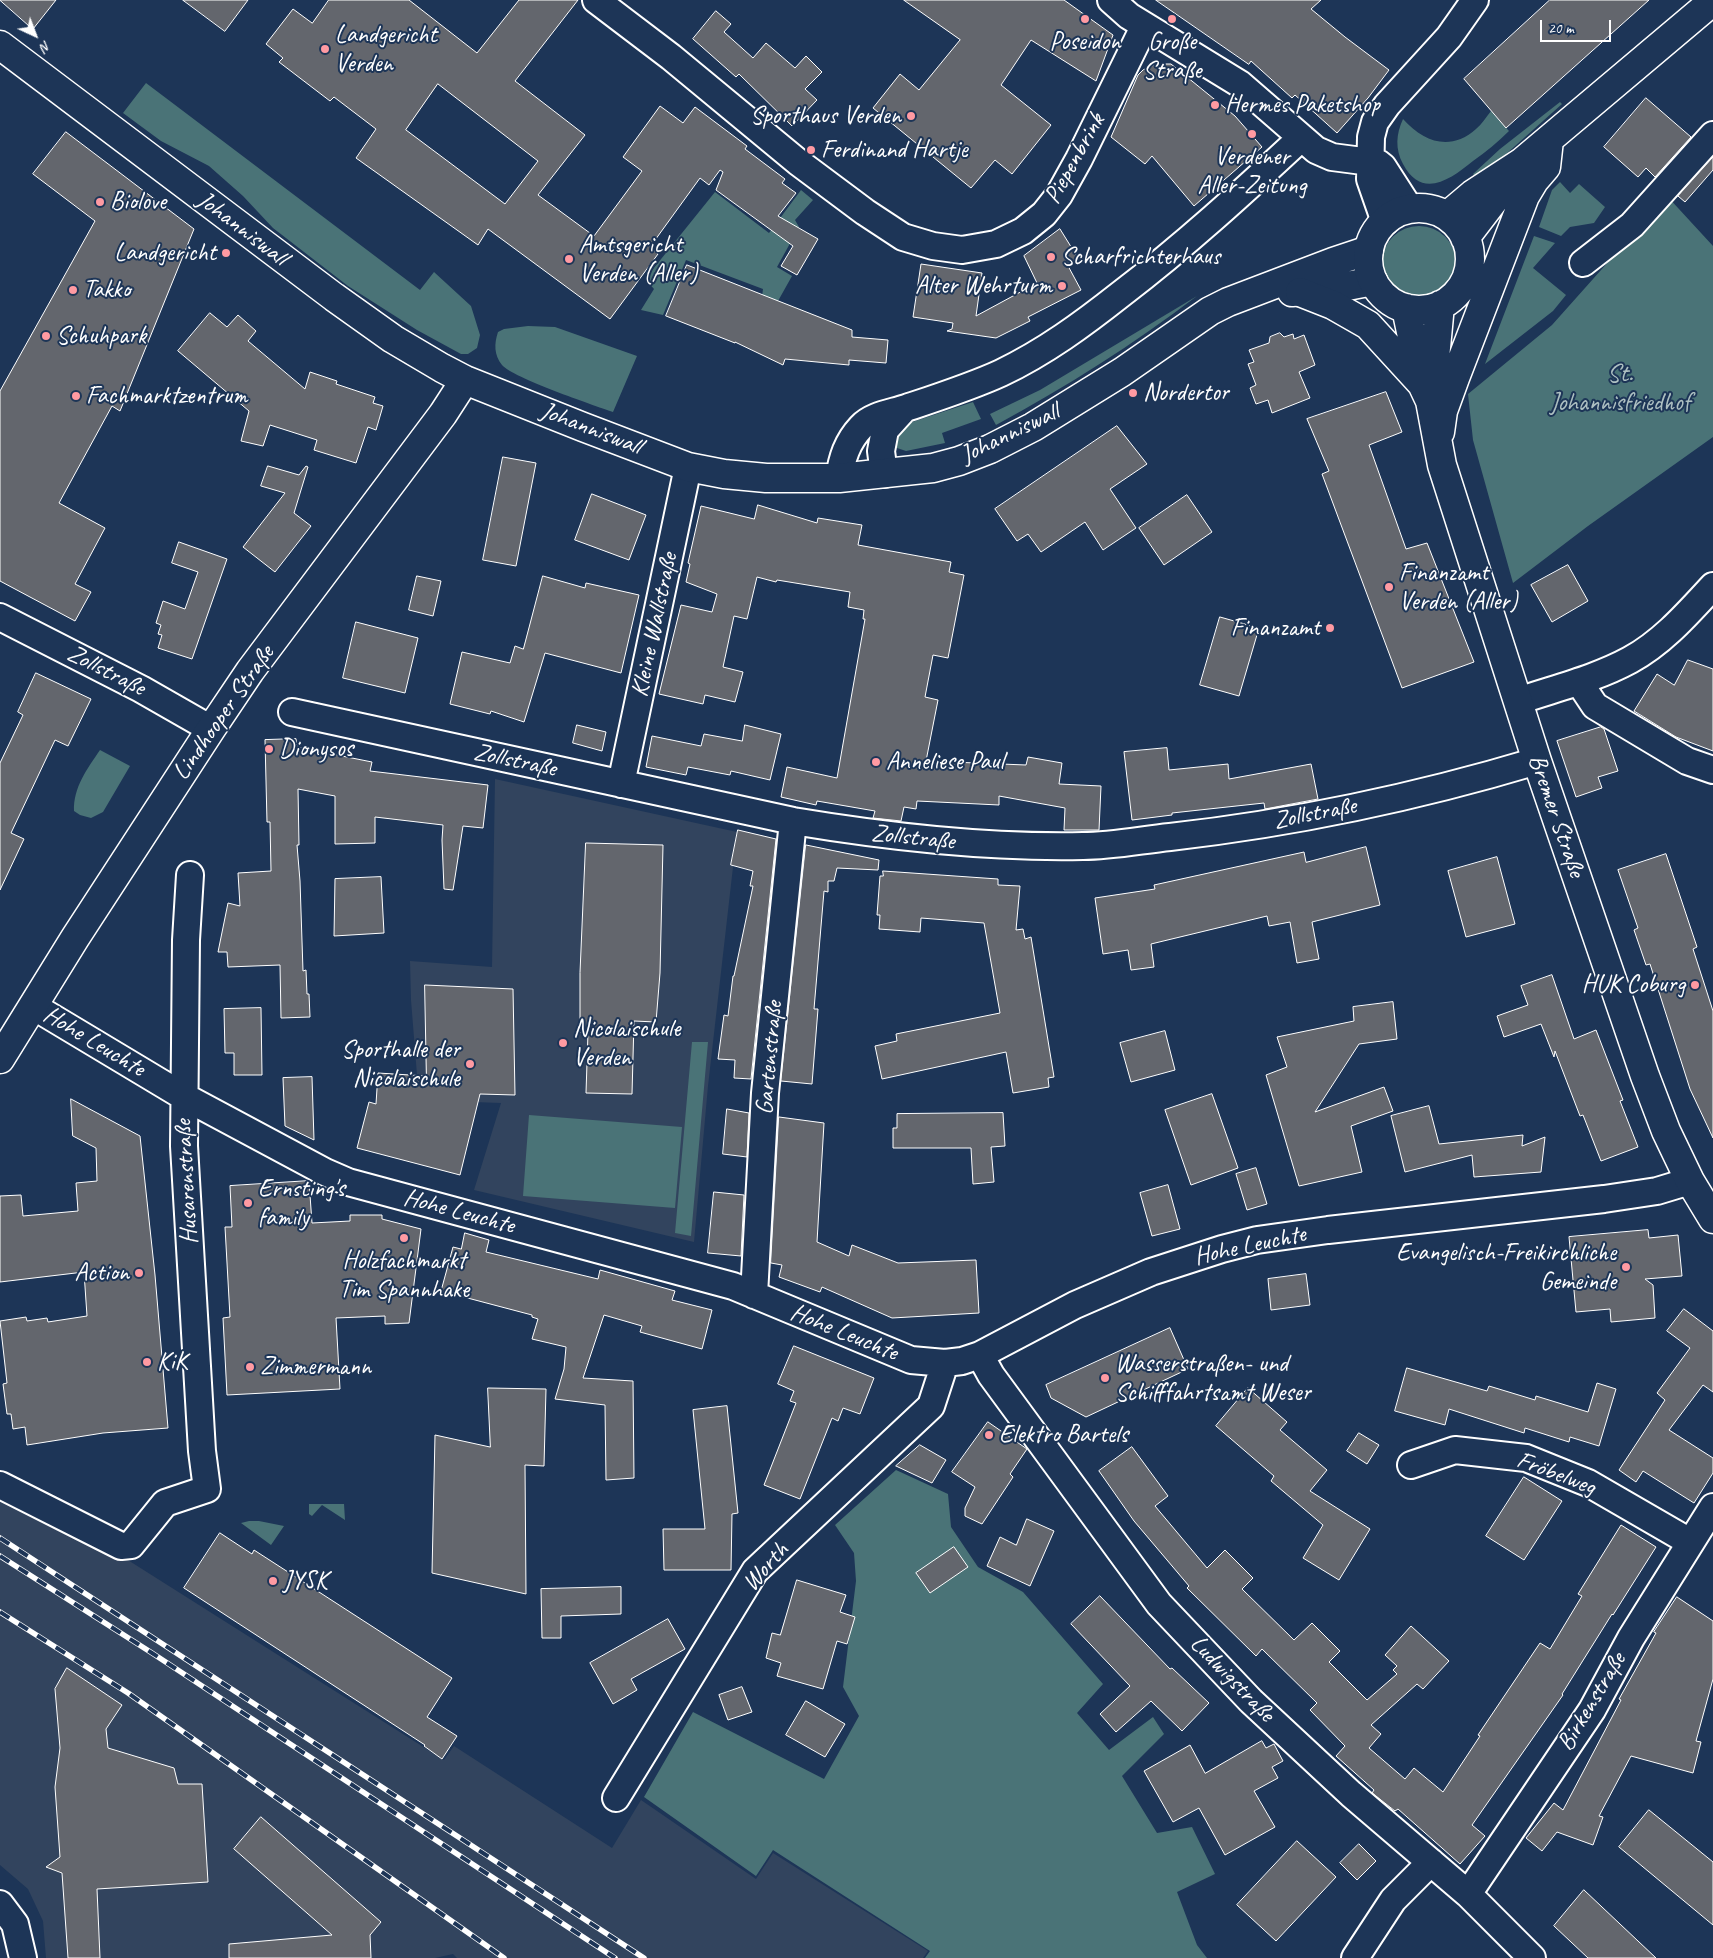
<!DOCTYPE html>
<meta charset="utf-8">
<style>
body{margin:0}
#map{position:relative;width:1713px;height:1958px;overflow:hidden;background:#1d3557;font-family:Caveat,sans-serif}
canvas{display:block}
.north{position:absolute;left:10px;top:10px;width:50px;height:50px;-webkit-text-stroke:4px #1d3557;paint-order:stroke;rotate:137deg;font-size:14px;font-weight:700;line-height:20px;text-align:center;color:#fff}
.north::after{content:'';display:block;margin:auto;width:18px;height:22px;background:#fff;clip-path:polygon(50% 0,100% 100%,50% 72%,0 100%)}
.scale{position:absolute;left:1540px;top:20px;width:71px;height:22px;box-sizing:border-box;border:2px solid #fff;border-top:0;padding-left:6px;font-size:15px;line-height:18px;white-space:nowrap;color:#fff;-webkit-text-stroke:4px #1d3557;paint-order:stroke}
</style>
<div id="map">
<canvas width="1713" height="1958"></canvas>
<div class="north">N</div>
<div class="scale">20 m</div>
</div>
<script>
const c = document.querySelector('canvas').getContext('2d');
c.lineJoin = 'round';
function fill(path, color) {
  c.fillStyle = color;
  c.fill(path, 'evenodd');
}
function stroke(path, color, width, dash) {
  c.strokeStyle = color;
  c.lineWidth = width;
  c.lineCap = dash ? 'butt' : 'round';
  c.setLineDash(dash || []);
  c.stroke(path);
}
function write(font, color, halo, rows, align = 'center') {
  c.font = font + ' Caveat,sans-serif';
  c.lineWidth = 4;
  c.setLineDash([]);
  c.textBaseline = 'middle';
  c.strokeStyle = halo;
  c.fillStyle = color;
  for (const [text, x, y, turn = 0] of rows) {
    c.save();
    c.translate(x, y);
    c.rotate((+turn || 0) * Math.PI / 180);
    c.textAlign = isNaN(turn) ? turn : align;
    if (halo) c.strokeText(text, 0, 0);
    c.fillText(text, 0, 0);
    c.restore();
  }
}
fill(new Path2D(`
 M495,779L737,832L708,1086L694,1242L474,1190L501,1103L419,1100L411,1000L410,961L492,967Z
 M0,1491L112,1550L444,1760L454,1746L612,1848L641,1800L756,1879L773,1853L928,1951L923,1958H457L453,1954L435,1958H46L43,1921L28,1889L0,1865Z`), '#32445e');
fill(new Path2D(`
 M146,83L420,290L434,272L471,306L480,335L477,348L468,354H461L417,330L348,286L273,228L243,196L209,166L161,141L123,113Z
 M1560,102L1562,104L1477,180L1473,174L1500,149Z
 M1491,111L1509,131C1498,142 1486,152 1473,161C1451,179 1422,200 1403,164C1395,149 1396,134 1403,119C1424,142 1450,152 1476,129C1482,124 1486,117 1491,111Z
 M1560,182L1570,193L1579,184L1605,207L1594,223L1570,227L1561,236L1539,227L1552,190Z
 M801,190L813,200L795,220L799,227L777,267L792,276L778,301L762,297L763,289L686,260L663,315L641,310L654,289L645,279L715,192L769,233Z
 M1667,196L1713,246V437L1588,526L1513,583L1473,440L1468,394L1552,325Z
 M1382 263a37 37 0 1 1 74 0a37 37 0 1 1-74 0Z
 M1534,236L1555,243L1533,268L1566,295L1553,311L1485,364Z
 M1197,296C1134,344 1066,387 996,425L990,414L1040,390Z
 M528,326L555,327L637,356L613,412C593,405 513,378 502,365C494,355 494,344 498,332L504,329Z
 M973,402L981,419L942,433L945,443L906,451L897,448C893,438 898,431 906,424Z
 M100,750L130,766L103,812L91,818L80,815L74,811C73,788 87,769 100,750Z
 M692,1042H708L691,1236L675,1233Z
 M529,1115L682,1127L675,1208L523,1196Z
 M896,1470L948,1494L951,1527L978,1567L1023,1592L1103,1684L1077,1713L1109,1750L1153,1717L1164,1734L1122,1776L1157,1833L1192,1827L1215,1874L1177,1892L1197,1945L1207,1958H925L930,1951L773,1850L756,1876L644,1797L693,1712L824,1779L859,1716L843,1687L856,1581L854,1553L835,1525Z
 M309,1504H344L345,1520L322,1505L312,1516L309,1514Z
 M249,1521H259L284,1526L271,1545L241,1523Z`), '#4a7377');
const building = new Path2D(`
 M0,0H56L33,29Z
 M183,0H248L225,31Z
 M329,0H409L477,53L519,0H578L515,81L585,135L538,195L594,236L642,171L623,157L660,106L683,123L695,107L747,146L745,149L785,179L782,183L796,193L778,216L818,239L797,275L781,266L793,246L716,190L723,172L720,170L709,185L700,178L650,247L658,254L610,319L488,229L478,245L356,158L376,129L334,97L330,101L279,62L283,58L266,44L293,9L312,23ZM438,84L538,161L505,204L406,130Z
 M904,0H1064L1113,35L1096,81L1031,40L1001,85L1051,125L1012,174L995,160L971,188L873,108L900,74L919,90L960,40Z
 M1156,0H1321L1311,9L1345,37L1389,70L1368,98L1337,133L1295,95L1292,98L1251,61L1249,64Z
 M1550,0H1649L1506,128L1464,79Z
 M716,11L731,24L724,32L753,58L766,43L795,68L806,56L822,72L805,89L817,100L792,126L739,74L736,77L693,39Z
 M1157,64H1171L1235,116L1262,147L1194,206L1152,156L1145,164L1111,137L1138,75L1143,70Z
 M1646,98L1691,137L1655,177L1646,168L1638,177L1604,147Z
 M66,132L194,229L120,411L112,406L59,503L105,528L75,584L91,592L75,621L0,581V391L95,221L33,174Z
 M1713,157V170L1685,202L1678,196Z
 M1060,229L1078,258L1067,264L1081,290L1028,317L1030,321L996,338L947,331L952,329L953,323L913,317L921,264L982,273L976,316L1037,283L1024,256Z
 M687,265L852,330V337L888,340L886,363L849,360V365L785,359L783,365L735,342V343L666,316Z
 M210,313L227,327L238,315L256,331L248,341L305,389L310,372L337,381L336,384L375,397L373,403L383,406L376,430L368,427L356,463L314,450L317,440L270,425L263,446L241,441L249,411L178,351Z
 M1280,333L1284,337L1293,334L1294,339L1304,335L1315,365L1299,372L1310,398L1272,413L1268,400L1256,404L1250,388L1256,385L1248,364L1254,362L1249,350L1269,343L1270,337Z
 M1386,392L1402,432L1369,445L1406,549L1427,543L1474,662L1402,688L1322,474L1329,471L1307,419Z
 M1117,426L1147,464L1110,489L1136,528L1103,550L1085,522L1041,552L1028,534L1017,541L995,509Z
 M503,457L536,463L516,566L483,560Z
 M268,466L299,475L306,466L308,467L294,513L311,526L275,572L243,547L285,493L261,486Z
 M592,494L646,515L629,560L575,540Z
 M1187,495L1212,532L1164,565L1139,528Z
 M758,505L817,523L818,518L862,525L858,545L951,562L949,572L964,575L948,658L933,655L925,697L938,700L926,761L1026,765L1028,757L1062,763L1059,784L1101,786L1099,830H1064L1065,808L999,796V805L917,801L916,809L904,807L901,821L873,818L875,811L817,801L816,805L781,797L787,767L837,778L865,619H863L864,610L848,607L850,592L777,580L776,582L757,577L747,619L734,616L723,667L743,672L735,702L705,695L703,704L659,694L681,605L712,612L717,594L686,582L690,564L688,563L701,506L754,519Z
 M179,542L227,559L192,659L158,648L162,635L158,634L161,625L156,623L163,601L185,609L198,572L172,563Z
 M1568,565L1588,601L1552,622L1531,585Z
 M417,576L441,581L433,616L409,610Z
 M543,576L585,588L586,583L639,595L621,673L545,653L524,722L491,711L490,714L450,704L462,652L510,663L515,646L523,649Z
 M1220,617L1259,628L1239,696L1200,685Z
 M356,622L418,638L405,693L343,678Z
 M1688,660L1713,669V751L1676,737L1634,711L1657,674L1674,685Z
 M36,673L91,699L68,746L55,740L11,833L24,839L0,890V763L23,715L18,712Z
 M577,725L606,732L602,751L573,743Z
 M745,725L781,734L770,780L731,771L730,775L688,767L686,775L646,767L652,736L701,746L704,734L742,741Z
 M1601,727L1604,729L1618,771L1598,777L1602,788L1576,797L1557,741Z
 M296,739L297,747L372,762L370,771L488,785L483,828L463,826L453,890L444,889L442,840L443,825L375,817V843L335,844V796L298,789L299,845H297L300,881L303,971L306,970L307,994H309L310,1017L281,1018L280,965L228,967L227,952H218L228,903L240,906L238,873L271,871L270,822H267L265,740Z
 M1167,748L1169,770L1228,764L1229,779L1311,764L1318,799L1265,809L1264,803L1172,813V815L1132,820L1124,752Z
 M738,830L776,839L751,1079L734,1078L735,1060L718,1059L724,1015L728,1016L733,976H734L753,886H750L753,871L731,865Z
 M586,843L663,845L660,973L656,1022L634,1021L632,1094L586,1093L588,1032H580V973Z
 M806,845L879,860L878,870L837,868L834,881H828V892L824,891L814,1009H818L812,1084L781,1081Z
 M1366,847L1380,905L1312,922L1319,959L1297,963L1290,922L1269,926L1267,916L1151,944L1154,967L1131,970L1128,950L1103,954L1095,898L1155,889L1154,885L1304,852L1306,862Z
 M1666,854L1697,947L1693,949L1713,1011V1138L1690,1089L1650,964L1646,965L1634,930L1638,928L1618,870Z
 M1497,857L1515,924L1466,937L1448,871Z
 M883,871L998,879V885L1020,886L1016,930L1023,929L1025,939L1031,937L1054,1077L1048,1078L1049,1087L1013,1093L1006,1052L882,1079L875,1046L897,1041L896,1034L1000,1013L984,923L921,918L920,932L879,929L880,915H877L880,876H883Z
 M381,877L384,933L334,936L335,879Z
 M1552,975L1574,1039L1596,1030L1623,1100L1620,1101L1638,1147L1601,1161L1583,1115L1580,1116L1555,1051L1554,1057L1541,1024L1504,1037L1497,1016L1528,1005L1521,986Z
 M425,985L513,989L515,1095L480,1094L460,1175L357,1148L369,1102L376,1104L378,1073L426,1076Z
 M1393,1002L1397,1039L1359,1044L1315,1112L1384,1087L1393,1111L1351,1126L1362,1172L1299,1186L1266,1075L1287,1067L1277,1037L1354,1021L1353,1007Z
 M261,1008L262,1075H234V1053H225L224,1009Z
 M1165,1031L1175,1070L1131,1082L1120,1043Z
 M312,1077L314,1140L285,1126L283,1078Z
 M1212,1094L1238,1168L1191,1185L1165,1110Z
 M71,1099L140,1136L155,1275L168,1428L103,1433L27,1445L25,1427L13,1429L11,1414H7L3,1384L7,1383L0,1321L26,1317L27,1321L47,1318L48,1322L87,1316L84,1272L0,1282V1196L21,1195L23,1216L78,1211L76,1183L97,1181L96,1148L73,1136Z
 M1429,1106L1439,1144L1523,1135L1522,1146L1545,1137L1541,1172L1474,1177L1472,1155L1405,1172L1391,1116Z
 M727,1109L749,1113L747,1157L723,1154Z
 M1003,1113L1005,1146L991,1147L994,1182L973,1184L971,1148H893V1128H897V1114Z
 M779,1117L824,1123L817,1242L849,1256L852,1245L898,1263L976,1260L979,1313L892,1318L822,1287L820,1292L779,1277L782,1265L771,1263Z
 M1256,1168L1267,1204L1247,1210L1236,1174Z
 M309,1181L312,1223L350,1221V1215H382V1219L421,1229L409,1323L385,1324V1316L336,1318L340,1389L227,1395L223,1318L230,1317L225,1227H232L230,1186Z
 M1168,1185L1180,1229L1152,1236L1140,1193Z
 M714,1192L744,1195L741,1256L708,1253Z
 M1648,1230L1649,1238L1678,1235L1682,1276L1645,1279L1653,1285L1655,1318L1611,1322L1610,1309L1576,1312L1569,1237Z
 M465,1233L489,1240L486,1252L598,1279L600,1270L675,1291L672,1300L712,1310L702,1349L640,1332L642,1326L604,1315L583,1378L633,1381L634,1478L606,1480L605,1405L555,1399L564,1369L566,1347L532,1339L538,1319L532,1317V1315L441,1291L453,1247L461,1249Z
 M1306,1274L1310,1305L1271,1310L1268,1279Z
 M1684,1309L1713,1331V1392L1703,1385L1669,1430L1713,1458V1473L1694,1503L1643,1471L1636,1482L1619,1470L1665,1400L1657,1393L1690,1348L1667,1331Z
 M1170,1328L1188,1369L1086,1417L1051,1398L1046,1385Z
 M794,1346L874,1378L860,1414L843,1408L838,1421L832,1418L800,1499L764,1485L796,1403L790,1401L794,1391L778,1384Z
 M1407,1368L1487,1391L1489,1386L1535,1400L1536,1396L1588,1412L1597,1383L1616,1389L1599,1446L1570,1437L1569,1442L1525,1428L1524,1433L1449,1409L1445,1425L1395,1411Z
 M488,1388L546,1389L544,1466L525,1465L526,1594L432,1573L435,1435L490,1447Z
 M1248,1388L1287,1422L1280,1430L1327,1470L1310,1491L1370,1529L1339,1580L1303,1558L1323,1525L1271,1481L1274,1476L1216,1426Z
 M727,1406L738,1513L732,1514L731,1570H664L663,1529H705L693,1410Z
 M988,1422L1027,1449L1010,1474L1013,1477L982,1524L965,1516V1508L975,1487L952,1472Z
 M1359,1433L1379,1445L1367,1464L1347,1451Z
 M920,1445L946,1460L932,1483L896,1466Z
 M1132,1447L1168,1496L1155,1506L1207,1568L1225,1550L1253,1578L1242,1589L1294,1640L1312,1623L1340,1651L1329,1662L1367,1700L1397,1674L1393,1670L1397,1666L1385,1655L1411,1626L1449,1661L1423,1689L1417,1684L1371,1725L1381,1734L1369,1748L1405,1779L1414,1768L1443,1792L1480,1736L1478,1735L1540,1643L1550,1649L1582,1596L1578,1594L1621,1525L1656,1547L1613,1615L1612,1614L1562,1694L1563,1695L1472,1825L1485,1836L1460,1864L1398,1809L1395,1811L1372,1793L1374,1790L1336,1756L1345,1746L1310,1710L1317,1703L1262,1649L1256,1656L1187,1588L1189,1586L1134,1521L1099,1471Z
 M1524,1477L1562,1501L1524,1560L1486,1536Z
 M1027,1519L1054,1531L1030,1586L987,1566L1000,1537L1016,1545Z
 M220,1533L252,1554L254,1550L452,1678L427,1717L457,1736L442,1759L424,1746L425,1745L184,1588Z
 M954,1547L968,1567L930,1593L916,1573Z
 M797,1580L846,1595L840,1612L855,1617L847,1644L837,1641L823,1689L777,1676L781,1663L766,1658L772,1633L780,1635Z
 M621,1587V1614L561,1616V1638H542L541,1589Z
 M1100,1596L1170,1669L1172,1668L1209,1703L1182,1731L1151,1701L1116,1732L1100,1714L1130,1686L1071,1624Z
 M1677,1597L1713,1621V1679L1696,1741L1701,1742L1693,1773L1631,1756L1599,1816L1603,1817L1593,1845L1557,1832L1542,1851L1526,1838L1554,1803L1563,1810L1621,1700L1619,1699L1656,1633L1654,1632Z
 M668,1619L685,1649L631,1679L637,1690L613,1704L590,1663Z
 M67,1668L122,1705L106,1729L108,1748L174,1768L178,1784H202L208,1882L97,1889L100,1958H68L62,1873L46,1867L60,1857L55,1787L60,1748L55,1689Z
 M742,1687L752,1712L728,1720L719,1695Z
 M806,1701L845,1724L825,1757L786,1735Z
 M1262,1741L1266,1748L1274,1744L1283,1761L1272,1767L1278,1778L1254,1791L1275,1827L1225,1855L1199,1808L1173,1822L1144,1771L1190,1745L1205,1773Z
 M1649,1810L1713,1862V1925L1619,1847Z
 M261,1817L381,1922L370,1935L371,1958H229V1944L332,1935L234,1849Z
 M1297,1841L1336,1877L1276,1941L1237,1905Z
 M1359,1844L1376,1861L1357,1880L1340,1863Z
 M1584,1890L1656,1958H1588L1554,1926Z`);
fill(building, '#63666d');
stroke(building, '#fff', 1);
const street = new Path2D(`
 M596,0L671,57L798,162L865,212L903,237L933,246L962,250L996,244L1023,231L1044,214L1059,195L1079,159L1139,37L1145,27
 M1111,0L1129,16L1240,84L1316,150L1332,157L1378,163L1383,167L1410,209
 M1385,222L1370,179L1371,137L1375,122L1387,105L1449,37L1475,0
 M1583,263L1632,225L1713,135
 M884,474L881,451L885,430L904,409
 M839,478C842,458 847,442 861,427C872,415 891,413 906,408C936,398 973,386 1001,373C1045,352 1083,324 1121,294C1184,246 1243,192 1301,138
 M0,617L141,689L211,729
 M1579,682L1595,706L1687,761L1713,770
 M1518,701C1556,688 1595,679 1630,660C1663,642 1688,613 1713,586
 M292,712L793,821C889,837 986,848 1083,846C1112,846 1141,840 1170,837C1294,823 1417,797 1537,761
 M621,784L688,467
 M33,1006L183,1096L325,1172L348,1182L733,1286L911,1360L945,1363L962,1361L980,1355L1075,1305L1151,1272L1222,1249L1257,1240L1328,1230L1604,1199L1657,1191L1690,1181
 M754,1295L765,1093L793,821
 M980,1355L991,1375L1159,1604L1251,1701L1351,1794L1468,1894L1532,1958
 M1411,1465L1455,1450L1526,1458L1588,1483L1690,1542
 M0,1485L121,1546L131,1545L165,1503L207,1489L202,1451L184,1146L186,940L190,875
 M616,1798L755,1571L931,1406L945,1363
 M1468,1894L1592,1710L1631,1638L1713,1507
 M0,1904L15,1924L23,1958
 M1355,1958L1393,1900L1431,1862`);
const secondary = new Path2D(`
 M0,45L334,297L393,339L442,368L465,380L583,427L688,467L724,474L766,478H839L933,468L959,461L990,449L1033,427L1122,372L1210,311L1228,302L1333,262L1369,250
 M1292,292L1337,288L1373,281
 M0,1059L75,938L211,729L250,671L443,414L465,380`);
const primary = new Path2D(`
 M1368 259a51 51 0 1 1 102 0a51 51 0 1 1-102 0Z
 M1447,216L1473,194L1522,162L1713,1
 M1465,238L1514,174
 M1300,292L1333,305L1368,325L1422,384
 M1406,308L1422,384L1430,401L1442,465L1537,761L1645,1076L1666,1131L1690,1181L1713,1219
 M1432,390L1440,305
 M1440,432L1443,411L1455,378L1525,196L1534,181L1546,167L1549,140`);
stroke(street, '#fff', 30);
stroke(secondary, '#fff', 31);
stroke(primary, '#fff', 31);
stroke(street, '#1d3557', 26);
stroke(secondary, '#1d3557', 28);
stroke(primary, '#1d3557', 28);
const rail = new Path2D(`
 M0,1538L644,1958
 M0,1556L152,1653L615,1958
 M0,1612L128,1693L504,1958`);
stroke(rail, '#fff', 5.5);
stroke(rail, '#1d3557', 4, [11]);
for (const [x, y, r, color] of [
 [1085,19,5,"#ff9aa2"],
 [1172,19,5,"#ff9aa2"],
 [325,49,5,"#ff9aa2"],
 [1215,105,5,"#ff9aa2"],
 [911,116,5,"#ff9aa2"],
 [1252,134,5,"#ff9aa2"],
 [811,150,5,"#ff9aa2"],
 [100,202,5,"#ff9aa2"],
 [226,253,5,"#ff9aa2"],
 [1051,257,5,"#ff9aa2"],
 [569,259,5,"#ff9aa2"],
 [1062,286,5,"#ff9aa2"],
 [73,290,5,"#ff9aa2"],
 [46,336,5,"#ff9aa2"],
 [1133,393,5,"#ff9aa2"],
 [76,396,5,"#ff9aa2"],
 [1389,587,5,"#ff9aa2"],
 [1330,628,5,"#ff9aa2"],
 [269,749,5,"#ff9aa2"],
 [876,762,5,"#ff9aa2"],
 [1695,985,5,"#ff9aa2"],
 [563,1043,5,"#ff9aa2"],
 [470,1064,5,"#ff9aa2"],
 [248,1203,5,"#ff9aa2"],
 [404,1238,5,"#ff9aa2"],
 [1626,1267,5,"#ff9aa2"],
 [139,1273,5,"#ff9aa2"],
 [147,1362,5,"#ff9aa2"],
 [250,1367,5,"#ff9aa2"],
 [1105,1378,5,"#ff9aa2"],
 [989,1435,5,"#ff9aa2"],
 [273,1581,5,"#ff9aa2"]
]) {
  const dot = new Path2D();
  dot.arc(x, y, r, 0, 2 * Math.PI);
  c.fillStyle = color;
  c.fill(dot);
  stroke(dot, '#1d3557', 2);
}
write('25px', '#fff', '#1d3557', [
 ["Landgericht",335,35],
 ["Verden",335,64],
 ["Poseidon",1085,42,"center"],
 ["Große",1172,42,"center"],
 ["Straße",1172,71,"center"],
 ["Hermes Paketshop",1225,105],
 ["Sporthaus Verden",901,116,"right"],
 ["Ferdinand Hartje",821,150],
 ["Verdener",1252,157,"center"],
 ["Aller-Zeitung",1252,186,"center"],
 ["Biolove",110,202],
 ["Amtsgericht",579,245],
 ["Verden (Aller)",579,274],
 ["Landgericht",216,253,"right"],
 ["Scharfrichterhaus",1061,257],
 ["Alter Wehrturm",1052,286,"right"],
 ["Takko",83,290],
 ["Schuhpark",56,336],
 ["Nordertor",1143,393],
 ["Fachmarktzentrum",86,396],
 ["Finanzamt",1399,573],
 ["Verden (Aller)",1399,602],
 ["Finanzamt",1320,628,"right"],
 ["Dionysos",279,749],
 ["Anneliese Paul",886,762],
 ["HUK Coburg",1685,985,"right"],
 ["Nicolaischule",573,1029],
 ["Verden",573,1058],
 ["Sporthalle der",460,1050,"right"],
 ["Nicolaischule",460,1079,"right"],
 ["Ernsting's",258,1189],
 ["family",258,1218],
 ["Evangelisch-Freikirchliche",1616,1253,"right"],
 ["Gemeinde",1616,1282,"right"],
 ["Holzfachmarkt",404,1261,"center"],
 ["Tim Spannhake",404,1290,"center"],
 ["Action",129,1273,"right"],
 ["KiK",157,1362],
 ["Wasserstraßen- und",1115,1364],
 ["Schifffahrtsamt Weser",1115,1393],
 ["Zimmermann",260,1367],
 ["Elektro Bartels",999,1435],
 ["JYSK",283,1581]
], 'left');
write('25px', '#fff', '#1d3557', [
 ["Piepenbrink",1075,159,-61],
 ["Johanniswall",242,229,37],
 ["Johanniswall",591,429,21],
 ["Johanniswall",1010,434,-26],
 ["Kleine Wallstraße",655,625,-78],
 ["Zollstraße",106,671,27],
 ["Lindhooper Straße",224,713,-55],
 ["Zollstraße",515,761,12],
 ["Zollstraße",1315,814,-11],
 ["Bremer Straße",1556,816,71],
 ["Zollstraße",913,838,6],
 ["Hohe Leuchte",94,1042,31],
 ["Gartenstraße",770,1058,-85],
 ["Husarenstraße",187,1182,-93],
 ["Hohe Leuchte",459,1212,15],
 ["Hohe Leuchte",1250,1246,-12],
 ["Hohe Leuchte",844,1333,22],
 ["Fröbelweg",1556,1474,21],
 ["Worth",766,1567,-49],
 ["Ludwigstraße",1232,1679,46],
 ["Birkenstraße",1592,1702,-59]
]);
write('25px', '#aec0c2', '#1d3557', [
 ["St.",1620,374],
 ["Johannisfriedhof",1620,403]
]);
</script>
